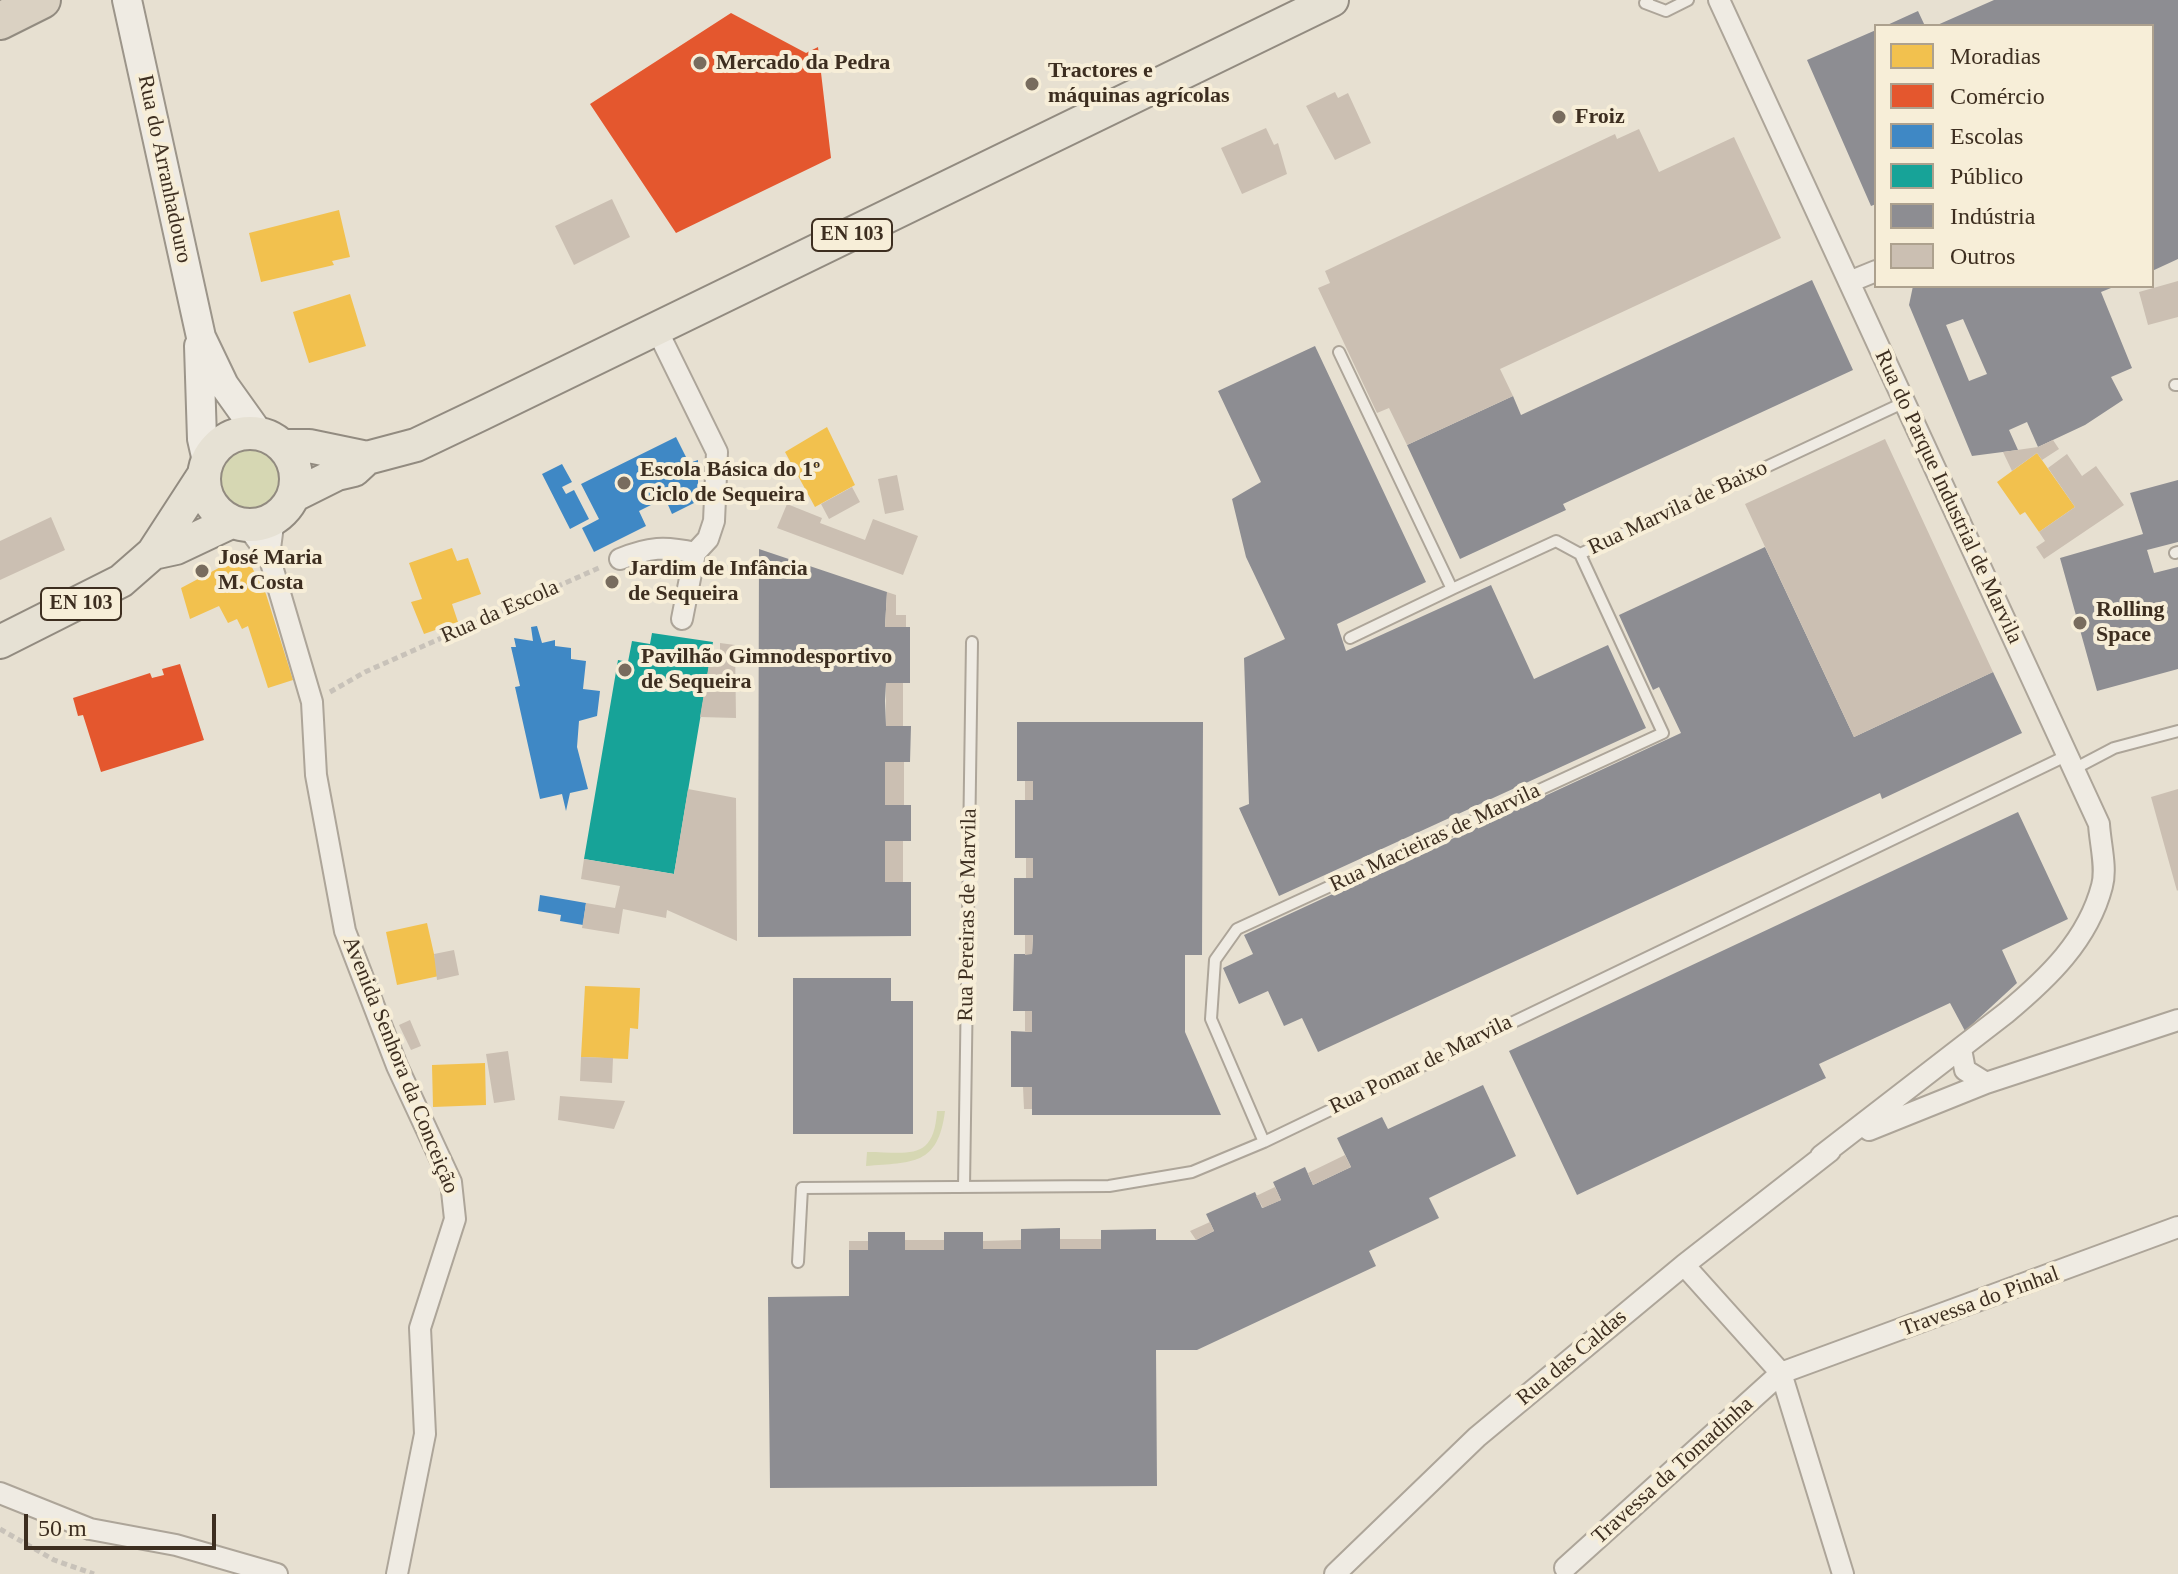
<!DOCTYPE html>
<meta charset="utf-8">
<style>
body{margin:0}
#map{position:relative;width:2178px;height:1574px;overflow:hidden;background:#e7e0d1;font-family:"Times New Roman",serif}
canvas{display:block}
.legend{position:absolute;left:1874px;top:24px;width:280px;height:264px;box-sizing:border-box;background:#f7eed8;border:2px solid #ada18e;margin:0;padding:10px 14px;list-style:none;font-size:24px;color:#3d2e20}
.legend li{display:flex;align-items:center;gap:16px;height:40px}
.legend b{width:40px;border:2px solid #ada18e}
.scale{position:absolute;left:24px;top:1514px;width:192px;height:36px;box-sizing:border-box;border:4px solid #3d2e20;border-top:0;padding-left:10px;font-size:24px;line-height:28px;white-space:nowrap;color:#3d2e20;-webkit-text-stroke:6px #f7eed8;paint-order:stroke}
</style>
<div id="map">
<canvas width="2178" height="1574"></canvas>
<ul class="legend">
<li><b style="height:22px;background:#f2c14e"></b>Moradias</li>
<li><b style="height:22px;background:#e4572e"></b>Comércio</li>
<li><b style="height:22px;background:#3f88c5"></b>Escolas</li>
<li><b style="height:22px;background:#17a398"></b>Público</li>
<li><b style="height:22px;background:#8d8d92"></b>Indústria</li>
<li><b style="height:22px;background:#cbbfb2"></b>Outros</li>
</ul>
<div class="scale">50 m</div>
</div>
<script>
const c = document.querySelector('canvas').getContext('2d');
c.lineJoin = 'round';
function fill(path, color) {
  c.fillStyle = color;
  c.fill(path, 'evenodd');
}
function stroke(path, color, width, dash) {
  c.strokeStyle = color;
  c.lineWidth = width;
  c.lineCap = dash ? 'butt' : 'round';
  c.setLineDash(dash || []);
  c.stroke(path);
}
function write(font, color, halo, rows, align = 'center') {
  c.font = font + ' "Times New Roman",serif';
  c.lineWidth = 8;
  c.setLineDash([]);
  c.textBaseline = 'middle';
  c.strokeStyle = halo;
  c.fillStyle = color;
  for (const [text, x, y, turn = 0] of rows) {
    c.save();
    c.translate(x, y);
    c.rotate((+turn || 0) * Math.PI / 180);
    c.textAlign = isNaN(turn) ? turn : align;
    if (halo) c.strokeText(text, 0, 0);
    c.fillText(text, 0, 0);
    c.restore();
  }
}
fill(new Path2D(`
 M219 477a31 31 0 1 1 62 0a31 31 0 1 1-62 0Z
 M937,1111H945C938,1166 913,1162 866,1166L867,1152C908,1152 934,1162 937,1111Z`), '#d6d7b3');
fill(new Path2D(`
 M339,210L350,257L332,261L334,265L261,282L249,233Z
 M350,294L366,346L309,363L293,312Z
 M827,427L855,485L815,507L785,452Z
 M2037,453L2075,507L2039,532L2025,512L2020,515L1997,482Z
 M452,548L457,561L468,558L481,594L452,604L458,622L424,634L411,602L422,599L409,563Z
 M245,554L266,594L293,680L268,688L248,626L242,629L237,619L228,623L219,606L190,619L181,588Z
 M427,923L439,976L397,985L386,932Z
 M585,986L640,988L638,1029L630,1028L628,1059L581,1057Z
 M485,1063L486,1105L433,1107L432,1065Z`), '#f2c14e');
fill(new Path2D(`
 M731,13L806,53L818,47L831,158L676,233L590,104Z
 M180,664L204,740L101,772L83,715L78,716L73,698L150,673L152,678L164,675L162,669Z`), '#e4572e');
fill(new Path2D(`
 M676,437L689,463L698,460V501L672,514L665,498L639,511L646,526L594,552L582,528L599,519L581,484Z
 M562,464L572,482L562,487L566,494L574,490L589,519L570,529L542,474Z
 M537,626L542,643L555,640V646L571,648V659L586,661L583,689L600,691L597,716L579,721L577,747L588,789L570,793L566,811L562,794L540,799L515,687L520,686L511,647H516L514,638L533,641L531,627Z
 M540,895L586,903L583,925L560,921L561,915L538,911Z`), '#3f88c5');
fill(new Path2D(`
 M652,633L713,642L674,874L584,859L618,660L628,662L632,641L650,644Z`), '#17a398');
fill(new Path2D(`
 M1994,0H2178V259L2152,271V26H1935Z
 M1918,11L1925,26H1885Z
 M1876,30V204L1871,206L1807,60Z
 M1812,280L1853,370L1563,504L1566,510L1460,559L1407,445L1513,396L1521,415Z
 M1913,286H2116L2101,292L2132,368L2111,377L2123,400L2085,425L2038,447L2027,422L2009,430L2018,450L1972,456L1909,305ZM1963,319L1987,374L1969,381L1946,325Z
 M1315,346L1426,582L1337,624L1346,651L1491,585L1534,679L1608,645L1646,728L1279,896L1239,808L1249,804L1244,658L1285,639L1246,557L1232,499L1261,482L1218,391Z
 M2178,480V542L2147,550L2154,573L2178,567V669L2097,691L2060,558L2143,534L2130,493Z
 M1765,547L1854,737L1993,672L2022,733L1882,799L1880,793L1318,1052L1302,1018L1284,1026L1268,991L1239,1004L1223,968L1253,954L1244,935L1681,733L1659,687L1653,690L1619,615Z
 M759,549L887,592L885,627H910V683H886L885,701L886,726H911L910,762H885V805H911V841H885V882H911V936L758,937Z
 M1017,722H1203L1202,955H1185V1032L1221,1115H1032V1087H1011V1031L1032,1032V1011H1013L1014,954H1032L1033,935H1014V878H1032L1033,858H1015V800H1033V781H1017Z
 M2018,812L2068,919L2002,950L2017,983L1965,1031L1950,1003L1819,1064L1826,1078L1577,1195L1509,1051Z
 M793,978H891V1001H913V1134H793Z
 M1483,1085L1516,1156L1429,1198L1439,1218L1369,1251L1376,1266L1197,1350H1156L1157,1486L770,1488L768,1297L849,1296V1250H868V1232H905V1250H944V1232H983V1249H1021V1229L1060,1228V1249H1101V1230L1156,1229V1240H1196L1214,1231L1206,1214L1255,1192L1262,1208L1281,1200L1273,1182L1305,1167L1313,1185L1351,1167L1337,1138L1382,1117L1388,1129Z`), '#8d8d92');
fill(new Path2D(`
 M1335,92L1338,98L1348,93L1371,143L1335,160L1306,106Z
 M1266,128L1274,145L1278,143L1287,174L1242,194L1221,148Z
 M1639,129L1659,172L1734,137L1781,238L1500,369L1513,396L1407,445L1389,408L1377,413L1318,288L1330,283L1325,271L1615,134L1617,139Z
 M612,199L630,237L574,265L555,226Z
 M2178,281V317L2148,325L2139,292Z
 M1885,439L1993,672L1854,737L1745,504Z
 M2053,440L2059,449L2042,460L2037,453L2012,471L2003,452L2038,447Z
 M2067,454L2082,476L2096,466L2124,505L2044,559L2036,547L2045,541L2039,532L2075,507L2048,468Z
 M897,475L904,510L885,514L878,479Z
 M852,487L860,502L829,519L821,504Z
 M787,504L822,518L820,523L865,540L873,519L918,536L903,575L777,528Z
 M51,517L65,550L0,580V541Z
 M887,592L896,595V615H906V627H885Z
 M720,643L735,645L736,718L700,717L710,658L720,659Z
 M886,683H903V726H886Z
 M885,762H904V805H885Z
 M1025,781H1033V800H1025Z
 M688,789L736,798L737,941L667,910L666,918L623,909L619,934L582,928L586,903L615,908L620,886L581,879L584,859L674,874Z
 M2178,789V890L2177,891L2151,797Z
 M885,841H903V882H885Z
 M1026,858H1033V878H1026Z
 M1025,935H1033L1032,954L1025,955Z
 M454,950L459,975L437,980L434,954Z
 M1025,1011H1032V1032H1025Z
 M410,1020L421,1046L411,1050L399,1025Z
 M508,1051L515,1100L494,1103L486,1054Z
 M581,1057L613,1058L612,1083L580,1081Z
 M1023,1087H1032V1109H1024Z
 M560,1096L625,1101L614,1129L558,1120Z
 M1345,1155L1351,1167L1313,1185L1308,1173Z
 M1275,1187L1281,1200L1263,1208L1256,1196Z
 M1210,1222L1214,1231L1196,1240L1190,1231Z
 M1060,1239H1101V1249H1060Z
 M905,1240H944V1250H905Z
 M1021,1240V1249H983V1241Z
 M849,1241H868V1250H849Z`), '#cbbfb2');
const lane = new Path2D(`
 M1648,0L1645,3L1666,11L1688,0
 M1339,352L1452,589L1556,541L1580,554L1905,402
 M2175,385H2178
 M2175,553L2178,552
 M1350,638L1452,589
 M2074,769L2114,748L2178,731
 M1264,1142L1211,1019L1215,960L1237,929L1663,733L1580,554
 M964,1187L972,642
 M798,1262L802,1188L1109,1186L1192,1172L1264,1142L2068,755`);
const street = new Path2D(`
 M1719,0L2099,824C2100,843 2107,868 2102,886C2088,940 2048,978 2006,1013L1821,1156
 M1849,282L1876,271
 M246,525L269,556L312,702L316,775L345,931L397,1066L451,1182L455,1219L420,1328L425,1434L397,1574
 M269,556L274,518
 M620,559C649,547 665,546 695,553L708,539L714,521L717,452L657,330
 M682,619L695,553
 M1961,1049L1965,1070L1986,1083
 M1869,1130L1986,1083L2178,1020
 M1684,1265L1781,1373L1843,1574
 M0,1493L90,1529L176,1545L277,1574
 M1565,1568L1781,1373L2178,1227
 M1335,1574L1477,1437L1684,1265L1830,1151`);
const secondary = new Path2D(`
 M127,0L201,337L224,385L259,434
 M199,346L202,439L207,461`);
const primary = new Path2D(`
 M204 479a46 46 0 1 1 92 0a46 46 0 1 1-92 0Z
 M282,446H309L367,458
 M293,496L337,474L354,470L367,458L416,445L481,414L1332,0
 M153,553L176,548L231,522
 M0,642L121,581L153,553L203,476`);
const highway = new Path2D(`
 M0,21L42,0`);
stroke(lane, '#ada599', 14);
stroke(street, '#ada599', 24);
stroke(secondary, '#9c958a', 32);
stroke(primary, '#928b80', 36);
stroke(highway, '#928b80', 40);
stroke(new Path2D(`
 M330,692L365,672L601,567
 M0,1529L54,1560L94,1574`), '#c8c2b9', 5, [6, 4]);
stroke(lane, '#efebe3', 10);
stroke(street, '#efebe3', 20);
stroke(secondary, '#efebe3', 28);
stroke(primary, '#e6e1d4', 32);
stroke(highway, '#dad1c2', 36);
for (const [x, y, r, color] of [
 [700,63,8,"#786c5e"],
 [1032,84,8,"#786c5e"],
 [1559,117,8,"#786c5e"],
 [624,483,8,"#786c5e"],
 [202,571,8,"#786c5e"],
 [612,582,8,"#786c5e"],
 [2080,623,8,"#786c5e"],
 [625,670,8,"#786c5e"]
]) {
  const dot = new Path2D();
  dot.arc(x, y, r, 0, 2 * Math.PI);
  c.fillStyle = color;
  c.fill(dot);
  stroke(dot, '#f7eed8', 3);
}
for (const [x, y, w] of [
 [852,235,80],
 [81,604,80]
]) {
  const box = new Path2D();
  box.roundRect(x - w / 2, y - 16, w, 32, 6);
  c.fillStyle = '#f7eed8';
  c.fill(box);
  stroke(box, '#3d2e20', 2);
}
write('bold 20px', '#3d2e20', null, [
 ["EN 103",852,235],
 ["EN 103",81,604]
]);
write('bold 22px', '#3d2e20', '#f7eed8', [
 ["Mercado da Pedra",716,63],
 ["Tractores e",1048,71],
 ["máquinas agrícolas",1048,96],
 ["Froiz",1575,117],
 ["Escola Básica do 1º",640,470],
 ["Ciclo de Sequeira",640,495],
 ["José Maria",218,558],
 ["M. Costa",218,583],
 ["Jardim de Infância",628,569],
 ["de Sequeira",628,594],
 ["Rolling",2096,610],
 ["Space",2096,635],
 ["Pavilhão Gimnodesportivo",641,657],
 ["de Sequeira",641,682]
], 'left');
write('22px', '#3d2e20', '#f7eed8', [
 ["Rua do Arranhadouro",164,169,78],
 ["Rua do Parque Industrial de Marvila",1948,497,65],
 ["Rua Marvila de Baixo",1678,508,-25],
 ["Rua da Escola",500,612,-24],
 ["Rua Macieiras de Marvila",1435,838,-25],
 ["Rua Pereiras de Marvila",968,915,-89],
 ["Avenida Senhora da Conceição",400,1065,68],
 ["Rua Pomar de Marvila",1421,1065,-26],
 ["Travessa do Pinhal",1980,1302,-20],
 ["Rua das Caldas",1572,1358,-40],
 ["Travessa da Tomadinha",1673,1471,-42]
]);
</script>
